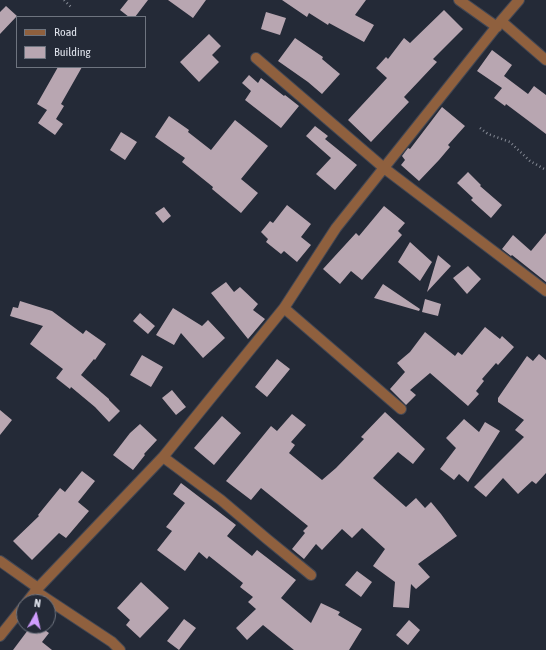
<!DOCTYPE html>
<style>
body{margin:0}
#map{position:relative;width:546px;height:650px;overflow:hidden;background:#242a37;font-family:"Asap Condensed",sans-serif}
canvas{display:block}
.legend{position:absolute;left:16px;top:16px;width:130px;height:52px;box-sizing:border-box;background:#242a37;border:1px solid #6e747f;margin:0;padding:5px 7px;list-style:none;font-size:12px;color:#dee2eb}
.legend li{display:flex;align-items:center;gap:8px;height:20px}
.legend b{width:20px;border:1px solid #6e747f}
.north{position:absolute;left:16px;top:594px;width:40px;height:40px;box-sizing:border-box;background:#242a37;border:1px solid #6e747f;border-radius:50%;rotate:8deg;font-size:11px;font-weight:700;line-height:16px;text-align:center;color:#dee2eb}
.north::after{content:'';display:block;margin:auto;width:14px;height:18px;background:#d09dfe;clip-path:polygon(50% 0,100% 100%,50% 72%,0 100%)}
</style>
<div id="map">
<canvas width="546" height="650"></canvas>
<ul class="legend">
<li><b style="height:5px;background:#8f603e"></b>Road</li>
<li><b style="height:11px;background:#b8a6b1"></b>Building</li>
</ul>
<div class="north">N</div>
</div>
<script>
const c = document.querySelector('canvas').getContext('2d');
c.lineJoin = 'round';
function fill(path, color) {
  c.fillStyle = color;
  c.fill(path, 'evenodd');
}
function stroke(path, color, width, dash) {
  c.strokeStyle = color;
  c.lineWidth = width;
  c.lineCap = dash ? 'butt' : 'round';
  c.setLineDash(dash || []);
  c.stroke(path);
}
fill(new Path2D(`
 M128,0H148L135,17H129L120,10Z
 M168,0H206L193,18Z
 M282,0H366L355,15L374,25L364,42L329,23L328,25L309,13L307,17Z
 M6,6L17,16L0,34V12Z
 M444,10L463,29L433,59L437,62L404,97L409,102L371,142L348,120L387,78L376,68L386,57L388,59L404,38L410,43Z
 M266,12L286,18L280,35L261,29Z
 M209,34L221,46L212,55L219,62L199,82L180,62Z
 M295,38L323,57L322,59L340,74L322,94L308,82L278,61Z
 M492,50L512,65L504,76L528,94L534,86L546,95V134L506,104L505,106L494,98L502,88L477,71Z
 M58,67H82L61,104L64,106L56,119L63,124L55,135L38,123L47,110L37,104Z
 M249,75L258,83L261,78L284,96L285,95L299,106L281,128L245,100L251,91L242,83Z
 M442,107L465,126L448,145L450,147L439,160L419,181L401,165L405,160L402,156L408,148L410,149Z
 M169,116L189,130L188,132L211,150L235,120L268,146L241,179L258,193L241,213L212,189L213,187L182,162L185,158L155,137Z
 M315,126L328,136L325,139L357,165L335,190L316,174L331,158L306,136Z
 M121,132L137,142L125,160L110,150Z
 M468,172L481,185L480,186L502,205L491,218L471,200L473,198L457,183Z
 M287,205L311,224L301,237L311,245L297,262L284,251L281,254L266,242L268,239L261,232L270,221L273,223Z
 M384,206L405,223L398,231L402,235L362,280L351,271L340,284L323,269L356,233L359,236Z
 M164,207L171,216L163,223L155,213Z
 M546,233V282L512,255L511,256L502,249L513,235L531,251Z
 M410,242L432,262L420,281L398,262Z
 M438,255L451,266L427,292Z
 M468,266L481,279L467,294L453,278Z
 M226,282L234,292L240,287L258,304L253,310L265,319L248,339L211,293Z
 M383,284L420,309L419,311L374,298Z
 M425,299L441,304L438,316L422,312Z
 M20,301L52,311L83,334L86,330L106,344L95,360L94,359L81,375L109,399V400L120,411L109,422L95,407L71,387L70,389L56,378L63,369L30,344L43,326L10,316L13,307L18,308Z
 M173,308L202,326L208,320L225,338L203,358L181,333L174,345L156,335Z
 M140,313L155,326L148,334L133,321Z
 M485,327L500,339L502,336L514,347L498,365L496,363L482,379L484,381L476,391L479,394L468,406L430,373L410,390L416,395L406,405L390,389L405,372L397,363L410,352L425,332L455,356L458,352L462,355Z
 M539,354L546,360V473L536,484L532,481L518,494L503,478L486,497L474,487L524,437L515,430L524,420L498,402V398L527,356L533,361Z
 M142,355L163,367L151,387L130,375Z
 M277,359L290,369L267,397L255,387Z
 M172,390L186,407L176,415L162,398Z
 M0,410L12,420L0,435Z
 M385,412L425,449L413,464L398,452L373,478L406,507L416,498L425,508L431,502L441,514L457,536L418,564L430,577L416,589L411,584L409,608L393,607L395,582L373,566L385,549L362,528L352,538L342,529L322,550L316,544L304,559L292,549L305,533L303,531L308,526L261,488L251,500L226,481L271,426L277,431L292,414L306,425L291,442L295,445L289,453L322,480L336,468L364,439L361,437Z
 M222,416L241,433L214,465L194,448Z
 M464,419L479,432L485,422L500,431L468,482L459,474L454,480L440,469L456,448L446,438Z
 M140,424L157,440L144,454L145,455L133,470L113,455L130,433Z
 M82,471L95,481L78,502L89,511L66,538L59,533L32,560L13,541L39,516L38,515L60,488L65,492Z
 M181,483L236,525L227,536L252,556L257,550L296,580L281,598L311,623L321,603L340,612L338,615L362,629L349,650H294L263,625L247,640L236,628L256,609L248,602L253,597L240,587L243,583L209,556L207,559L199,552L185,571L157,550L172,531L166,527L185,503L173,494Z
 M357,571L372,582L361,597L345,585Z
 M141,582L169,608L140,638L126,625L130,620L117,608Z
 M184,619L196,628L179,650L167,641Z
 M409,620L420,630L408,645L396,635Z
 M31,626H39L49,633L42,642L52,650H13Z`), '#b8a6b1');
const minor = new Path2D(`
 M459,0L497,27
 M501,21L546,60
 M256,58L384,168L546,291
 M284,308L401,409
 M163,457L221,500L267,539L311,575
 M0,561L38,588
 M35,591L112,642L120,650
 M27,602L38,588L163,457L284,308L336,228L501,21L519,0
 M0,636L24,606`);
stroke(minor, '#424754', 12);
stroke(new Path2D(`
 M64,0L71,7
 M480,128L488,134L510,142L530,161L546,170`), '#868b96', 2.5, [1, 3]);
stroke(minor, '#8f603e', 10);
</script>
